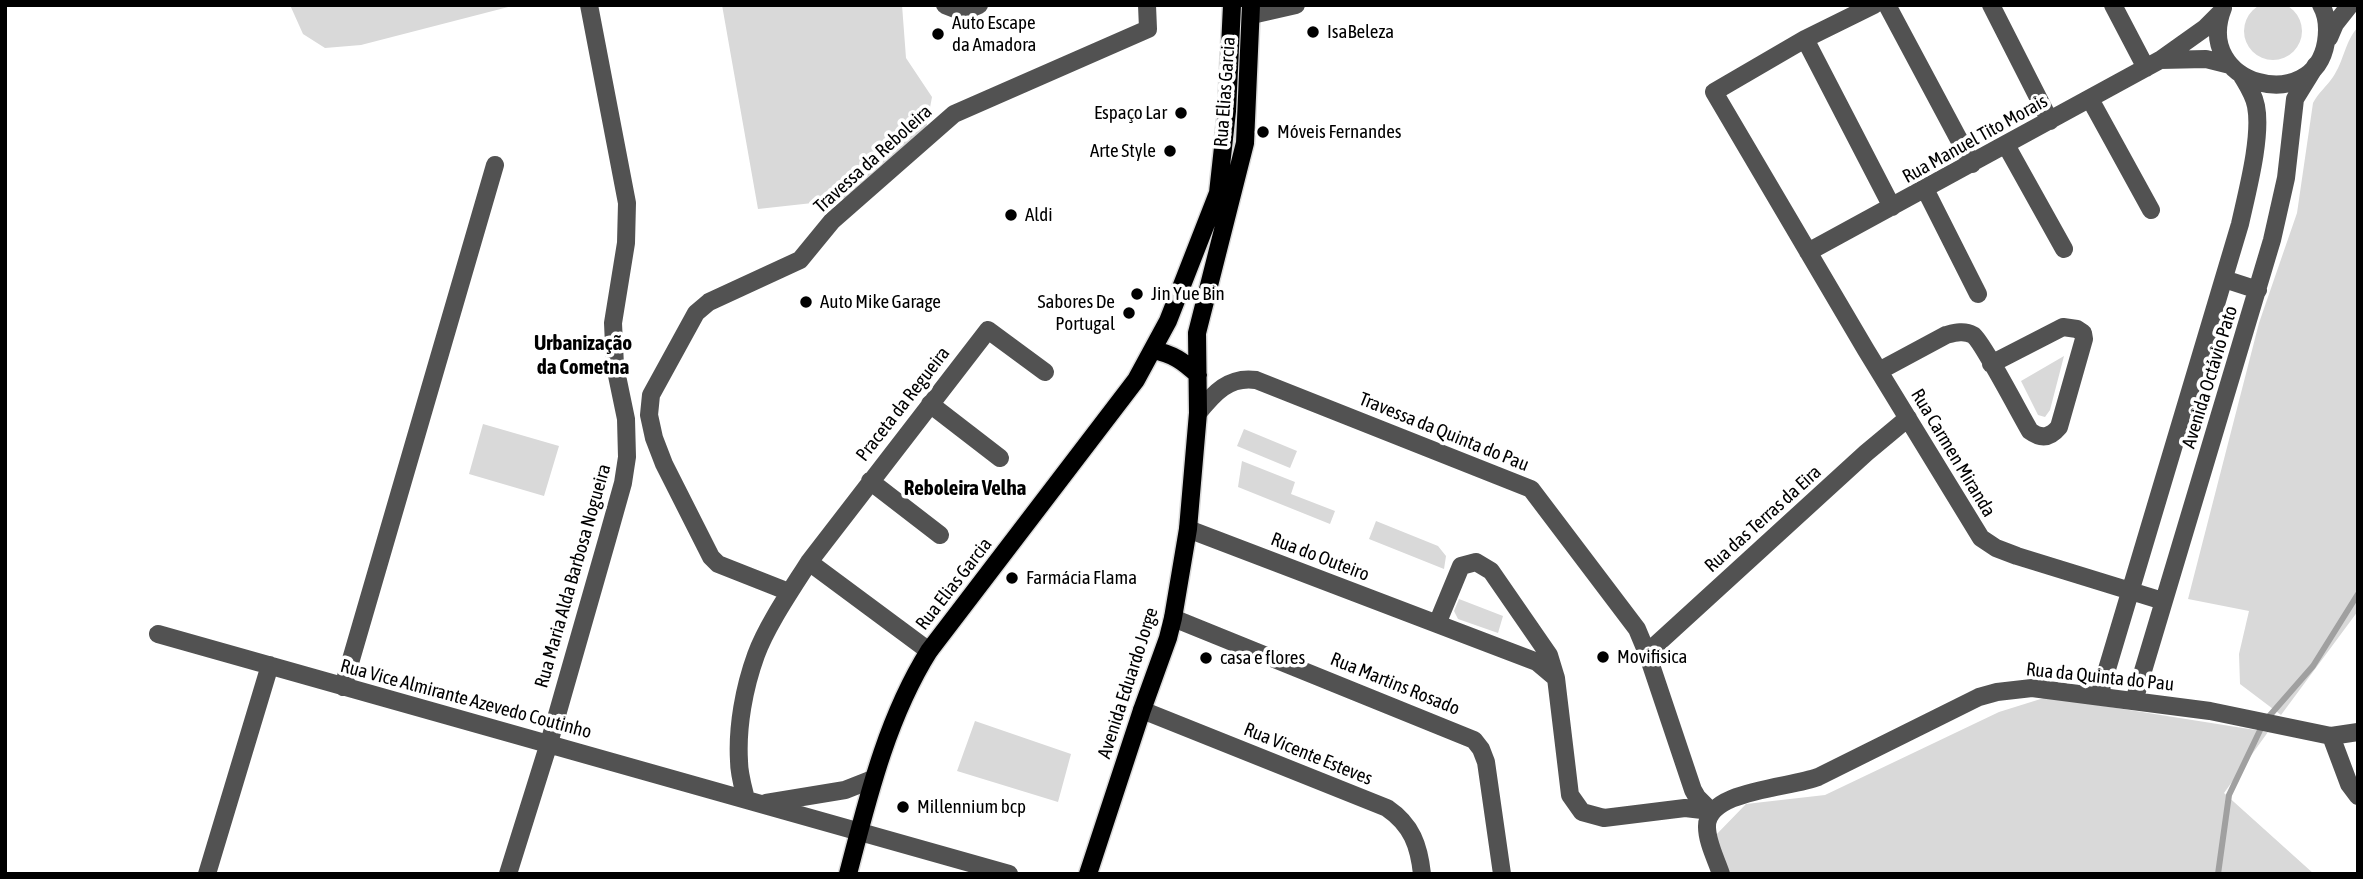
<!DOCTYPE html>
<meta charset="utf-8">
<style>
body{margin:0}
#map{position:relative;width:2363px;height:879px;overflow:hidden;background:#fff;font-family:"Asap Condensed",sans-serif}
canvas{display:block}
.frame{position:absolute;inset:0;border:7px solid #000;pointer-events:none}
</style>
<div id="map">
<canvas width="2363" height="879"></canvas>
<div class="frame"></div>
</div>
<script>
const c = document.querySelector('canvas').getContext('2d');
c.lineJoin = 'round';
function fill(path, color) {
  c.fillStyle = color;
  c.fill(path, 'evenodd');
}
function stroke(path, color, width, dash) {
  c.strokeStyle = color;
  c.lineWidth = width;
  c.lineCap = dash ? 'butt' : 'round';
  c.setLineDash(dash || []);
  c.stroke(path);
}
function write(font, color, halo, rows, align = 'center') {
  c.font = font + ' "Asap Condensed",sans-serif';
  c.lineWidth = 7;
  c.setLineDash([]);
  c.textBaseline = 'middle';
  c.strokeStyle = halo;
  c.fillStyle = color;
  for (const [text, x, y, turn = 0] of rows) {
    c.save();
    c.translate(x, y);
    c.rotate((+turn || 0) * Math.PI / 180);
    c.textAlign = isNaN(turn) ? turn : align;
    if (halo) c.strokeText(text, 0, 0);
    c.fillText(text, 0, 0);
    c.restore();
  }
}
fill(new Path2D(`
 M2244 31a29 29 0 1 1 58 0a29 29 0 1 1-58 0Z
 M290,5H516L361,45L325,48L303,34Z
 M722,5H902L906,58L932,97L926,129L849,199L758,209Z
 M2358,27V611L2281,715L2240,684L2239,654L2249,611L2188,599L2259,323L2297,213L2313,103C2318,93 2327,86 2333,77C2344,61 2345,41 2358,27Z
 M2064,356L2050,410L2045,417L2038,415L2021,381Z
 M483,424L559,446L544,496L469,474Z
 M1244,429L1297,451L1290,468L1237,446Z
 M1242,461L1295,482L1291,494L1335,511L1330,524L1238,487Z
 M1376,521L1438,546L1446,556L1444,569L1369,539Z
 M1459,599L1503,616L1498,633L1458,619L1454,611Z
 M2047,697L2268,732L2224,793L2314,874H1726L1713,838L1746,804L1825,795L1999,712Z
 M975,721L1071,754L1058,802L957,771Z`), '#d9d9d9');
stroke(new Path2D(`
 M2218,874L2229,795L2264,722L2313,666L2358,594`), '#a0a0a0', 6);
const major = new Path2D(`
 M1153,350C1173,354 1183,361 1198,375
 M848,874C868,797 887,718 929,651L1136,380L1168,321L1218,193L1227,111L1232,5
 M1088,874L1142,710L1168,638L1173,618L1188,529L1198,413L1197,333L1245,143L1251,5`);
stroke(major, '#dbdbdb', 21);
stroke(new Path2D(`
 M945,5L963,12L979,5
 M1874,5L1805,39L1714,92L1866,350L1981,538L1996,548L2017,556L2163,601
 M1887,5L1972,164
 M1991,5L2050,121
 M2113,5L2146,68
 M2223,8C2192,86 2314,116 2326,42C2328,29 2328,17 2321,5
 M1252,15L1296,5
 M2329,38L2335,24L2350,5
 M1805,39L1892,207
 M2160,60L2206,59L2230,65
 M2090,99L2151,210
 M2006,145L2064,249
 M1925,189L1978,294
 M1808,252L2160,60L2205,28L2221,12
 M2224,279L2258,290
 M1879,371L1946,335C1954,333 1964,330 1973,335C1982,341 2021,416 2030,431C2041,439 2050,438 2059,427L2084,339L2083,333L2077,329L2063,327L1991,364
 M930,404L1000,458
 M1198,413C1214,393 1229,376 1256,380L1531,489L1637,629L1647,653L1693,790L1697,797L1711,811
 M870,481L940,535
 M1188,529L1537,662L1556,678
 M809,562L929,651
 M789,592L718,564L711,557L664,464L654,438L649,415L651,395L696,313L709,302L800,260L832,221L954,114L1148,29L1147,5
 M1173,618L1474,740L1481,749L1486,762L1502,874
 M1437,624L1461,566L1476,562L1491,571L1549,655L1556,678L1570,795L1582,812L1604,818L1685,808L1711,811
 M158,634L1009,874
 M1647,653L1866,453L1908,418
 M343,687L495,165
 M2099,696L2240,224C2247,192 2262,137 2256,106C2254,95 2248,86 2242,76
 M2134,701L2272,240L2286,178L2295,99L2316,65
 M1142,710L1387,808C1412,825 1419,846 1422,874
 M2331,736L2349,784L2358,796
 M746,799C743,787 739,774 739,761C737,727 744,688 756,655C767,625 792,589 809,562L988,330L1045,372
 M766,803L845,790L873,779
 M207,874L270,665
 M508,874L549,743L607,540L623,483L627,457L626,419L615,366L613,323L626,243L627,203L589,5
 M1721,874C1716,859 1707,842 1707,827C1706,790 1790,788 1818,777L1979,697L1997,692L2032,688L2210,711L2331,736L2358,732`), '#525252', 18);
stroke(major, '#000', 18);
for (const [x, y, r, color] of [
 [1313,32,7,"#000"],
 [938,34,7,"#000"],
 [1181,113,7,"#000"],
 [1263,132,7,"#000"],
 [1170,151,7,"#000"],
 [1011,215,7,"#000"],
 [1137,294,7,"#000"],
 [806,302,7,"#000"],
 [1129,313,7,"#000"],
 [1012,578,7,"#000"],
 [1603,657,7,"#000"],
 [1206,658,7,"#000"],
 [903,807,7,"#000"]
]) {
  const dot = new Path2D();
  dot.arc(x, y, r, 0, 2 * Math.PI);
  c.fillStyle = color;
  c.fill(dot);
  stroke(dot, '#fff', 2.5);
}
write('19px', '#000', '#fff', [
 ["Auto Escape",952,23],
 ["da Amadora",952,45],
 ["IsaBeleza",1327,32],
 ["Espaço Lar",1167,113,"right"],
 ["Móveis Fernandes",1277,132],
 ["Arte Style",1156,151,"right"],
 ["Aldi",1025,215],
 ["Jin Yue Bin",1151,294],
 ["Auto Mike Garage",820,302],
 ["Sabores De",1115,302,"right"],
 ["Portugal",1115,324,"right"],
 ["Farmácia Flama",1026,578],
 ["Movifisica",1617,657],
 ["casa e flores",1220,658],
 ["Millennium bcp",917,807]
], 'left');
write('19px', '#000', '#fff', [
 ["Rua Elias Garcia",1225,92,-86],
 ["Rua Manuel Tito Morais",1975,139,-29],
 ["Travessa da Reboleira",873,159,-42],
 ["Avenida Octávio Pato",2210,377,-73],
 ["Praceta da Regueira",903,404,-52],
 ["Travessa da Quinta do Pau",1444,432,22],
 ["Rua Carmen Miranda",1953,453,59],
 ["Rua das Terras da Eira",1763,519,-42],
 ["Rua do Outeiro",1320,557,21],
 ["Rua Maria Alda Barbosa Nogueira",573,576,-74],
 ["Rua Elias Garcia",954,584,-52],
 ["Rua da Quinta do Pau",2100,677,6],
 ["Avenida Eduardo Jorge",1128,683,-72],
 ["Rua Martins Rosado",1395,684,22],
 ["Rua Vice Almirante Azevedo Coutinho",466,699,15],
 ["Rua Vicente Esteves",1308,754,22]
]);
write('bold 21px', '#000', '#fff', [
 ["Urbanização",583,343],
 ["da Cometna",583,367],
 ["Reboleira Velha",965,488]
]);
</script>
